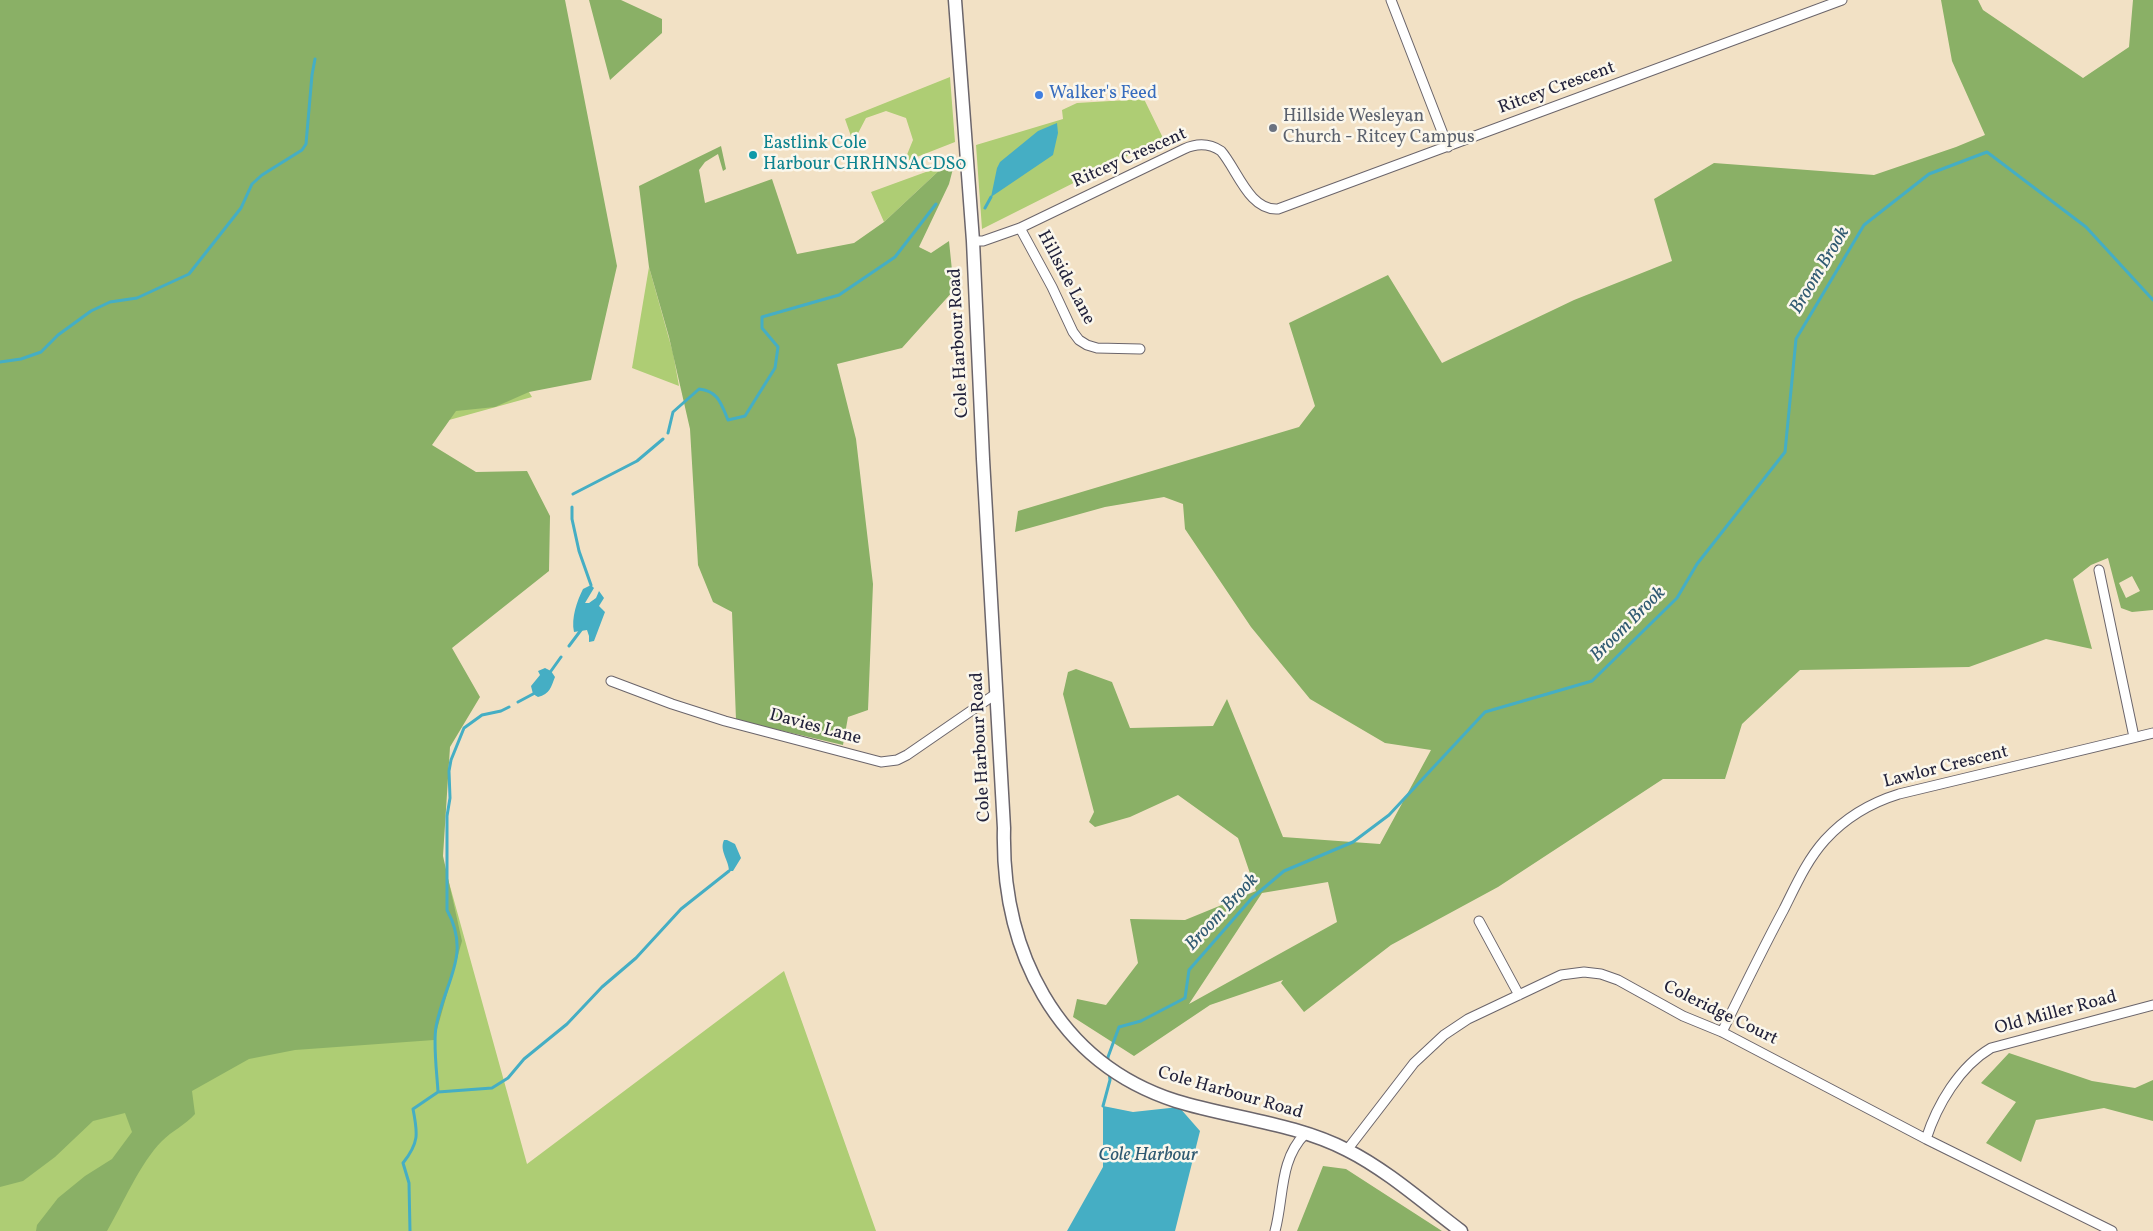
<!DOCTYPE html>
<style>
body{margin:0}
canvas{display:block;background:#f2e1c5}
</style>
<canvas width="2153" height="1231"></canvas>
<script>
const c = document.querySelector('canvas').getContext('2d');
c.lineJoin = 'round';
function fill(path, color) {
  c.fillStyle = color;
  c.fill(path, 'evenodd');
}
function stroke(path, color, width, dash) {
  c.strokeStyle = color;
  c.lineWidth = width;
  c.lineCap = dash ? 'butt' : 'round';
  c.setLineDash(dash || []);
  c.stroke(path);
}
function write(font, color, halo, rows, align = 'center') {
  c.font = font + ' Vollkorn,serif';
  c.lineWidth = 5;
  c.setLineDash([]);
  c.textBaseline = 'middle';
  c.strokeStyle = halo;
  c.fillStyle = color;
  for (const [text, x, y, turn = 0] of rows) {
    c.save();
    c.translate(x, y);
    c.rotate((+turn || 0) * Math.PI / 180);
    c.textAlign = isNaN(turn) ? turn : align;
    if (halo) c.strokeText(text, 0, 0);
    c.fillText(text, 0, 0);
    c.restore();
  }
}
fill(new Path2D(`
 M0,0H294L532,397L330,453L527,1164L784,971L876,1231H0Z
 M950,77L955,142L904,162L913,140L906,118L886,111L866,118L855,139H852L845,119Z
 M1144,99L1163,138L982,229L976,145L1063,119L1062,110L1077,103Z
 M945,165L884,222L871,192Z
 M649,267L673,353L679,386L632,368Z`), '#aecd74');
fill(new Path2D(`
 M0,0H565L617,266L591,380L529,392L495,407L456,411L432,445L476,472L527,471L550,516L549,571L452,648L480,697L450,747L443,856L462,941L434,1040L295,1050L249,1059L192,1091L195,1114C185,1125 172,1131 162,1141C140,1163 123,1204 107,1231H36L37,1225L58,1198L85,1176L112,1159L132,1132L125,1113L93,1121L55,1157L23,1181L0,1187Z
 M589,0H621L662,19V33L610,80Z
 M1941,0H1978L1983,10L2083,78L2129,47L2133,0H2153V610L2132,612L2121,608L2108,558L2091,565L2073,579L2092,649L2046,639L1969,667L1800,670L1742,724L1725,779H1663L1498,887L1391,945L1304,1012L1281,983L1283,980L1210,1005L1134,1056L1073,1017L1077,999L1106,1005L1138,963L1130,919L1185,920L1256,891L1238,838L1178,795L1130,817L1095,827L1089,822L1094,812L1063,694L1068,672L1076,669L1112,682L1130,728L1213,726L1227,699L1283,837L1380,844L1431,750L1385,743L1310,699L1251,627L1185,529L1183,504L1164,497L1105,507L1015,532L1018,511L1299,427L1315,406L1289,323L1388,275L1442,363L1574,300L1672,261L1654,199L1714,163L1874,175L1956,147L1985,135L1952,61ZM2132,576L2140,591L2126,598L2119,583ZM1328,882L1337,922L1189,1004L1262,893Z
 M721,146L726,169L723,171L718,154L705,162L699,170L705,203L772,179L797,254L854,243L884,222L945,165L955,161L949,184L919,247L931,253L949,241L954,290L902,348L837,364L856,439L873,584L868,710L848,717L843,745L736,720L732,612L713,602L698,565L690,429L669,337L649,267L639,186Z
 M2009,1053L2092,1081L2135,1088L2153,1080V1121L2104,1108L2036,1120L2021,1162L1986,1143L2016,1102L1981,1083Z
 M1323,1166L1346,1169L1442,1231H1297Z`), '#8ab066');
fill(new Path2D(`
 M1057,123L1058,133L1053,155L991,197L997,168L1000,162L1038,131Z
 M591,585L594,588L585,603H589L596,598L599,591L604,598L599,606L605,612L594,641L589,642V636L587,630L574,632C571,618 577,601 583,589Z
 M545,668L551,671L555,677C551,687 550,694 538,697L533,694L531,686L540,675L538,671Z
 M724,840H727L735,844L741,858L733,871H729C729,860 719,851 724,840Z
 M1103,1106L1133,1112L1179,1107L1200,1131L1175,1231H1067L1103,1167Z`), '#45aec4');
stroke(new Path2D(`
 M985,208L991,197
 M0,362L21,359L41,352L58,335L91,311L110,302L137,298L189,274L241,208L252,184L262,175L302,150L306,144L312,75L315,59
 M668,433L673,412L699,389C718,391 721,403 728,420L745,416L775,368L778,347L762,328V317L839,295L895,257L936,204
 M573,494L637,461L663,439
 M572,507V519L579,551L591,585
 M569,646L581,630
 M551,671L561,657
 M518,702L533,694
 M1108,1062V1057L1119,1027L1141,1021L1185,998L1189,970L1252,898L1284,871L1353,842L1389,815L1485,712L1592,681L1677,598L1697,564L1785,452L1796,339L1864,225L1929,174L1987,152L2086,227L2153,300
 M438,1092C437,1073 433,1045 436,1027C444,982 472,956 447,910V816L450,798L449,771L451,760L464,728L482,715L501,711L509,707
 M1103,1106L1110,1080L1109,1071
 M410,1231L409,1183L403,1163C419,1143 418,1134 413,1109L438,1092L492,1088L508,1078L524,1059L567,1024L602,987L636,958L681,909L729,871`), '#45aec4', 3);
const street = new Path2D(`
 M1391,0L1448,147
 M1020,228L1052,287L1073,332L1079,340L1087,345L1097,348L1140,349
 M973,241H983L1020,228L1184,149C1197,143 1209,143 1221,151C1237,169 1249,211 1278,209L1842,0
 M2099,570L2134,737
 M611,681L672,704L725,721L881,762L897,760L907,755L997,693
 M1479,921L1519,995
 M1722,1032C1742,991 1762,950 1784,909C1796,885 1807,860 1825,840C1845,818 1870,803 1899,794L2153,733
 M1926,1139C1937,1105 1959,1067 1991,1048L2153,1005
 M1347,1150L1414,1063L1444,1035L1468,1019L1561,975L1584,972L1601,974L1618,980L1683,1016L1722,1032L1926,1139L2112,1231
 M1275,1231C1284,1198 1279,1160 1305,1134`);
const secondary = new Path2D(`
 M955,0L973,241L983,459L1004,828C1001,949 1055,1062 1176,1101C1231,1118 1295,1123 1347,1150C1387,1170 1425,1204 1461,1231`);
stroke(street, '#6b656b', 11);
stroke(secondary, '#6b656b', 15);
stroke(street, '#fff', 9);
stroke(secondary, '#fff', 12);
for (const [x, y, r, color] of [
 [1039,95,5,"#3f7fe0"],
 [1273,128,5,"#6b7280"],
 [753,155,5,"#0f9aa8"]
]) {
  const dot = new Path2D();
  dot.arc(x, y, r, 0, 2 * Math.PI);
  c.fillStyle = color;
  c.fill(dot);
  stroke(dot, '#fbf7ec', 2);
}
write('18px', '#22223b', '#fbf7ec', [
 ["Ritcey Crescent",1557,89,-20],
 ["Ritcey Crescent",1130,159,-24],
 ["Hillside Lane",1065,278,62],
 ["Cole Harbour Road",960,343,-93],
 ["Davies Lane",815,728,15],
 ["Cole Harbour Road",982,747,-93],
 ["Lawlor Crescent",1946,768,-14],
 ["Coleridge Court",1720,1014,26],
 ["Old Miller Road",2056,1014,-15],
 ["Cole Harbour Road",1230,1094,16]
]);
write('18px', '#366cbe', '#fbf7ec', [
 ["Walker's Feed",1049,95]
], 'left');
write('18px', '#5b616d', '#fbf7ec', [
 ["Hillside Wesleyan",1283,118],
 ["Church - Ritcey Campus",1283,139]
], 'left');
write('18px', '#0d838f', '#fbf7ec', [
 ["Eastlink Cole",763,145],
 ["Harbour CHRHNSACDS0",763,166]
], 'left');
write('italic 19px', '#305a72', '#fbf7ec', [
 ["Broom Brook",1821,271,-59],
 ["Broom Brook",1629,625,-45],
 ["Broom Brook",1223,913,-47],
 ["Cole Harbour",1148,1157]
]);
</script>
